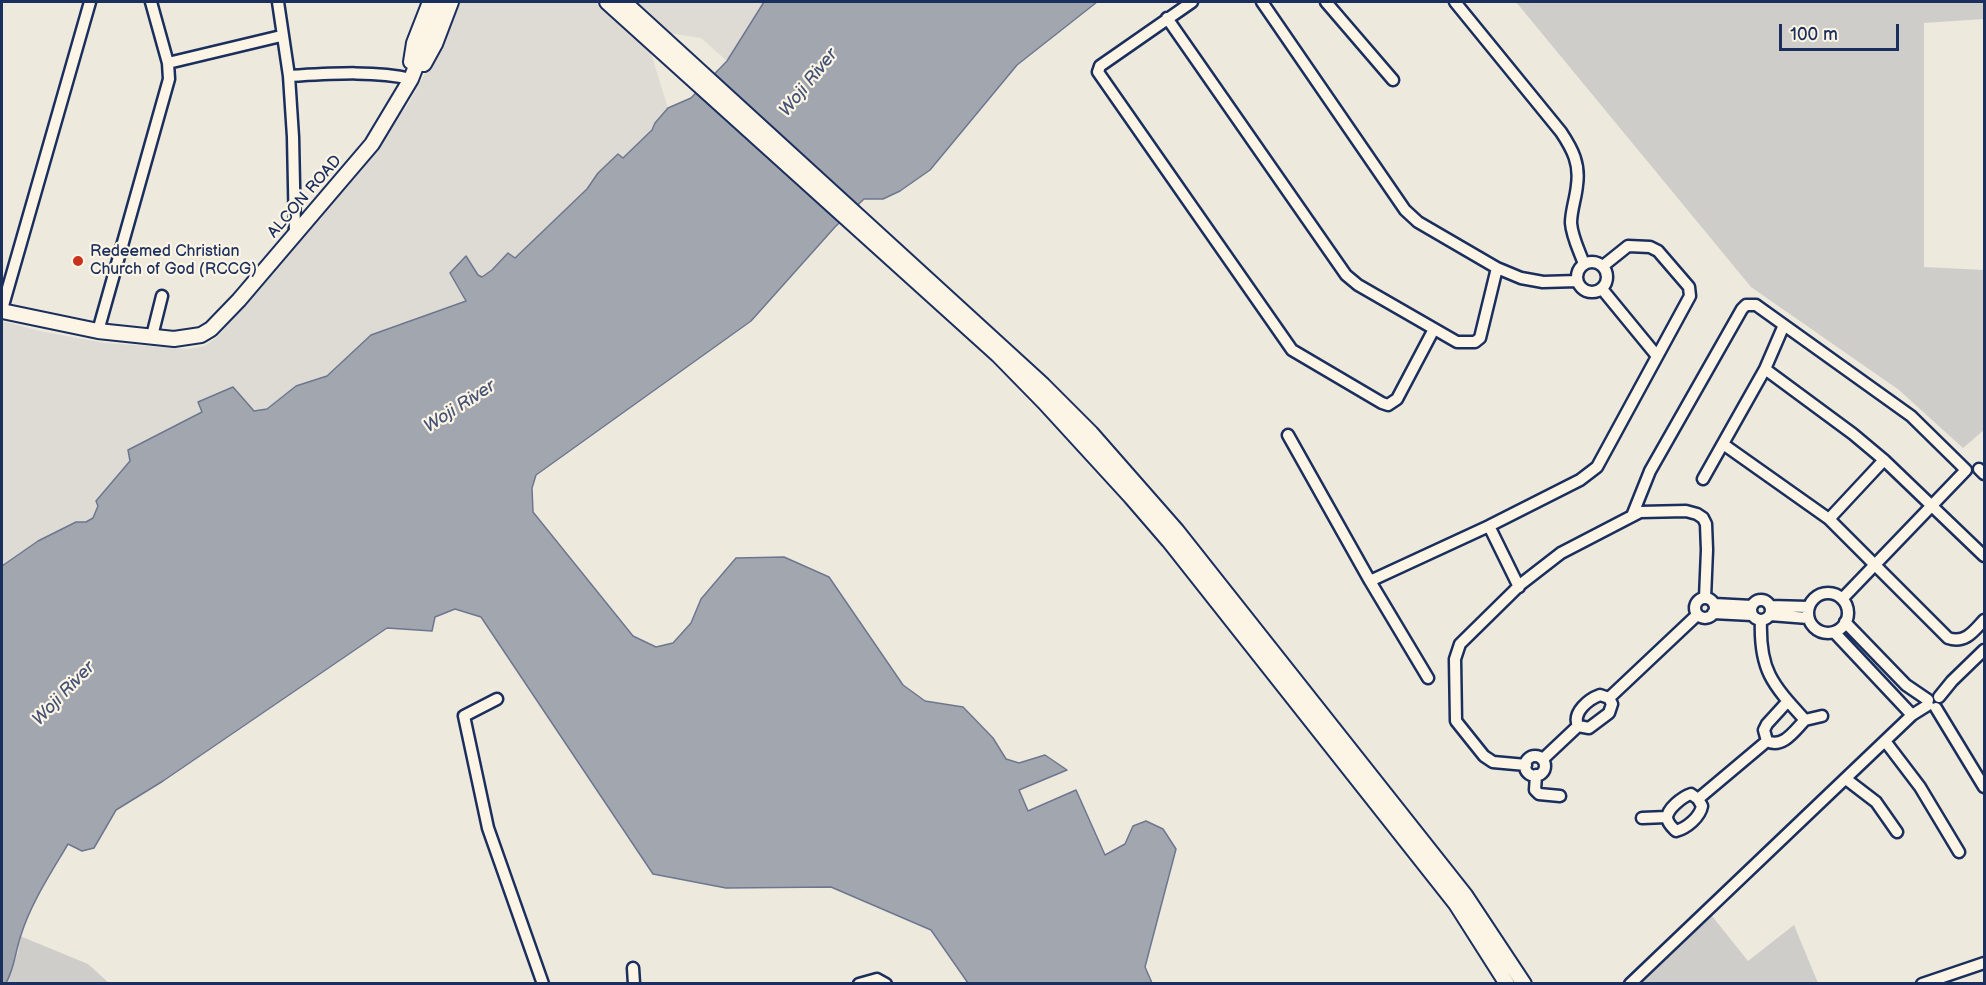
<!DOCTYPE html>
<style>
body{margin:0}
#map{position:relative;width:1986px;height:985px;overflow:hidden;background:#eee9dd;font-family:"Balsamiq Sans",sans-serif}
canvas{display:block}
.frame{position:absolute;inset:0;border:3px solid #1b2f5e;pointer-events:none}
.scale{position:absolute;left:1779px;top:24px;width:120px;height:27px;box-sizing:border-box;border:3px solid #1b2f5e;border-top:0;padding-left:8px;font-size:18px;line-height:21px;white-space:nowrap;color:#1b2f5e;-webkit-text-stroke:4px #fcf5e5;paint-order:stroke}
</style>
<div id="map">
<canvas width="1986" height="985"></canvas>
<div class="frame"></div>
<div class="scale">100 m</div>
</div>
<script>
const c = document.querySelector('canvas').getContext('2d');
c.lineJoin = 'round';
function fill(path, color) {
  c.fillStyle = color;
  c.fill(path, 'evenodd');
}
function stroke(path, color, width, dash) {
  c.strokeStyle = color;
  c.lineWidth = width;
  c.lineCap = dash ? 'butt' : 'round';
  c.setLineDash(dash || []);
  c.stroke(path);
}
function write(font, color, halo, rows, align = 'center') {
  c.font = font + ' "Balsamiq Sans",sans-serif';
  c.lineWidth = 4.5;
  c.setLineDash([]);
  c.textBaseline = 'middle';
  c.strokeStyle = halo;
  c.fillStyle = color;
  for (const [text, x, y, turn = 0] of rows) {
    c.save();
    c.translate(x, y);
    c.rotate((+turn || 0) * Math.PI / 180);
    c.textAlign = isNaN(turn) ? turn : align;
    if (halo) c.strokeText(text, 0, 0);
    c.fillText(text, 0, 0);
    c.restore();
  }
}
fill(new Path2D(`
 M459,2H599L649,47L668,108L655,123L652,130L623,159L618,155L598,173L587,189L515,258L507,253L492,270L482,277L478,275L467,257L466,300L371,335L327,376L296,386L267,409L254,411L198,402L202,412L128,450L130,461L96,501L98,506L93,518L87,522L38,541L2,566V321L44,332L106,343L187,349L205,346L218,336L387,135L408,104L437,52Z
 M632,2H764L727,61L701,38L667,33Z`), '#dedbd4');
fill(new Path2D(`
 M1516,2H1984V19L1924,23V267L1984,270V430L1963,448L1899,390L1751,287Z
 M1712,916L1748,961L1794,925L1818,983H1642Z
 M20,936L88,964L109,983L6,984L18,952Z`), '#cfcdca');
const water = new Path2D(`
 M764,2H1097L1017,65L930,170L900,191L883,199H864L835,227L751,321L536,475L532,488L533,512L633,636L656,647L673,643L691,623L701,599L736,558L784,557L829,577L903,685L925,701L963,707L993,738L1006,759L1019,763L1045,755L1067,770L1019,790L1028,811L1076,790L1105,855L1125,844L1133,826L1146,821L1163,829L1176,849L1145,967L1152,983H968L931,930L831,887L726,888L653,874L481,617L455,609L435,617L432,631L387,628L163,781L116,810L94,848L82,851L68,844C51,873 31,903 21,935C15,952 15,967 6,983L2,984V566L38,541L76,522H86L93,518L98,506L96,501L130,461L128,450L202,412L198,402L233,387L254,411L267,409L296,386L327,376L371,335L466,301L450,273L466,256L478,275L482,277L492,270L508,253L515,258L587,189L598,173L618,154L623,158L652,130L655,123L668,108L691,98L727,61Z`);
fill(water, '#a2a7af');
stroke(water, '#6c778f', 1.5);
const minor = new Path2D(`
 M278,2L289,76L293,137L295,233
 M1192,2L1100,66L1098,72L1292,350L1382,403L1388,405L1397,399L1434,329
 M1262,2L1405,210L1418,222L1497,268L1521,278L1543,282L1577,281
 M1326,2L1393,80
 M1455,2L1561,132C1573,150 1580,164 1577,185C1576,198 1571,210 1571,223C1572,237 1579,250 1584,264
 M1167,18L1346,275L1358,285L1457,342H1475L1480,338L1497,268
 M168,63L281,36
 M289,76C325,74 375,70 411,79
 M1577 277a15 15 0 1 1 30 0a15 15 0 1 1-30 0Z
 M1602,289L1657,356
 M2,309L90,2
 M98,331L169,79L168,63L151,2
 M152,336L162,296
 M1765,369L1853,434L1884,460L1984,556
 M1288,435L1370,581L1428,678
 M1723,444L1829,519L1948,638C1965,644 1974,631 1984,620
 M1979,469L1984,474
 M1703,479L1765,369L1784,325
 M1632,516L1650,471L1742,309L1746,305H1756L1911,416L1966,470L1842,599
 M1829,519L1884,460
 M1489,526L1519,587
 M1370,581L1489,526L1580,480L1597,467L1690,296L1689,287L1658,251L1650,247L1628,246L1603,266
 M1808 613a20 20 0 1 1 40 0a20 20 0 1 1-40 0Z
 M1695 608a10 10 0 1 1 20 0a10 10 0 1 1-20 0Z
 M1751 610a10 10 0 1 1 20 0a10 10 0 1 1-20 0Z
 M1714,604L1752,606
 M1770,606L1808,607
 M1713,613L1752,615
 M1770,615L1808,618
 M1761,620C1759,670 1772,684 1805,720L1822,716
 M1845,622L1906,685L1928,700
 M1834,632L1912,715
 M1600,695L1609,698L1612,704L1609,713L1589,728L1578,726C1572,712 1589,699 1600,695Z
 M1939,697L1952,681L1984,650
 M1609,698L1697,615
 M497,699L464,716L488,828L543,984
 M1788,701L1767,724L1764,730L1767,741C1783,749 1795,730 1805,720
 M1936,708L1984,787
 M1885,741L1920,787L1959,852
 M1525 766a10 10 0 1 1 20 0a10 10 0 1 1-20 0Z
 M1543,759L1578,726
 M1526,765L1493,762L1484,756L1456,721L1455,659L1460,644L1521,584L1561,553L1640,512L1686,511L1697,514L1703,518L1706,524L1707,550L1705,598
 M1536,775L1535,790L1539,794L1560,796
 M1846,779L1876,802L1897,832
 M1691,794L1698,799L1702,806C1700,817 1687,828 1676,831C1672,827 1668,824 1667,818C1667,809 1682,797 1691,794Z
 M1698,799L1767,741
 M1642,818L1667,817
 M633,968L634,984
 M859,984L877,979L886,984
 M1630,984L1912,715L1928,705
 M1922,984L1984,963`);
const major = new Path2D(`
 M607,2L998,355L1044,402L1131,497L1169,541L1456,904L1507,984
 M624,2L1043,385L1091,433L1177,531L1465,895L1524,984
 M411,62L414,43L430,2
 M424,64L435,44L451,2
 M2,311L98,331L174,339L201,335L211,329L239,300L372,144L411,79L441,2`);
stroke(minor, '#1b2f5e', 15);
stroke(major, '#1b2f5e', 18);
stroke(minor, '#fcf5e5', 10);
stroke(major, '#fcf5e5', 14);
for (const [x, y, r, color] of [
 [78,261,6,"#c8321e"]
]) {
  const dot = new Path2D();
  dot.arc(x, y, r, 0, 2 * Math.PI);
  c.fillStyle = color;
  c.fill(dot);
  stroke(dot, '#fcf5e5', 2);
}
write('16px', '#1b2f5e', '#fcf5e5', [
 ["ALCON ROAD",305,197,-49]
]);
write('16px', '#1b2f5e', '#fcf5e5', [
 ["Redeemed Christian",90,252],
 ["Church of God (RCCG)",90,270]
], 'left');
write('italic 18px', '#445376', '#fcf5e5', [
 ["Woji River",809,83,-51],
 ["Woji River",460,407,-33],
 ["Woji River",64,694,-46]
]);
</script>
